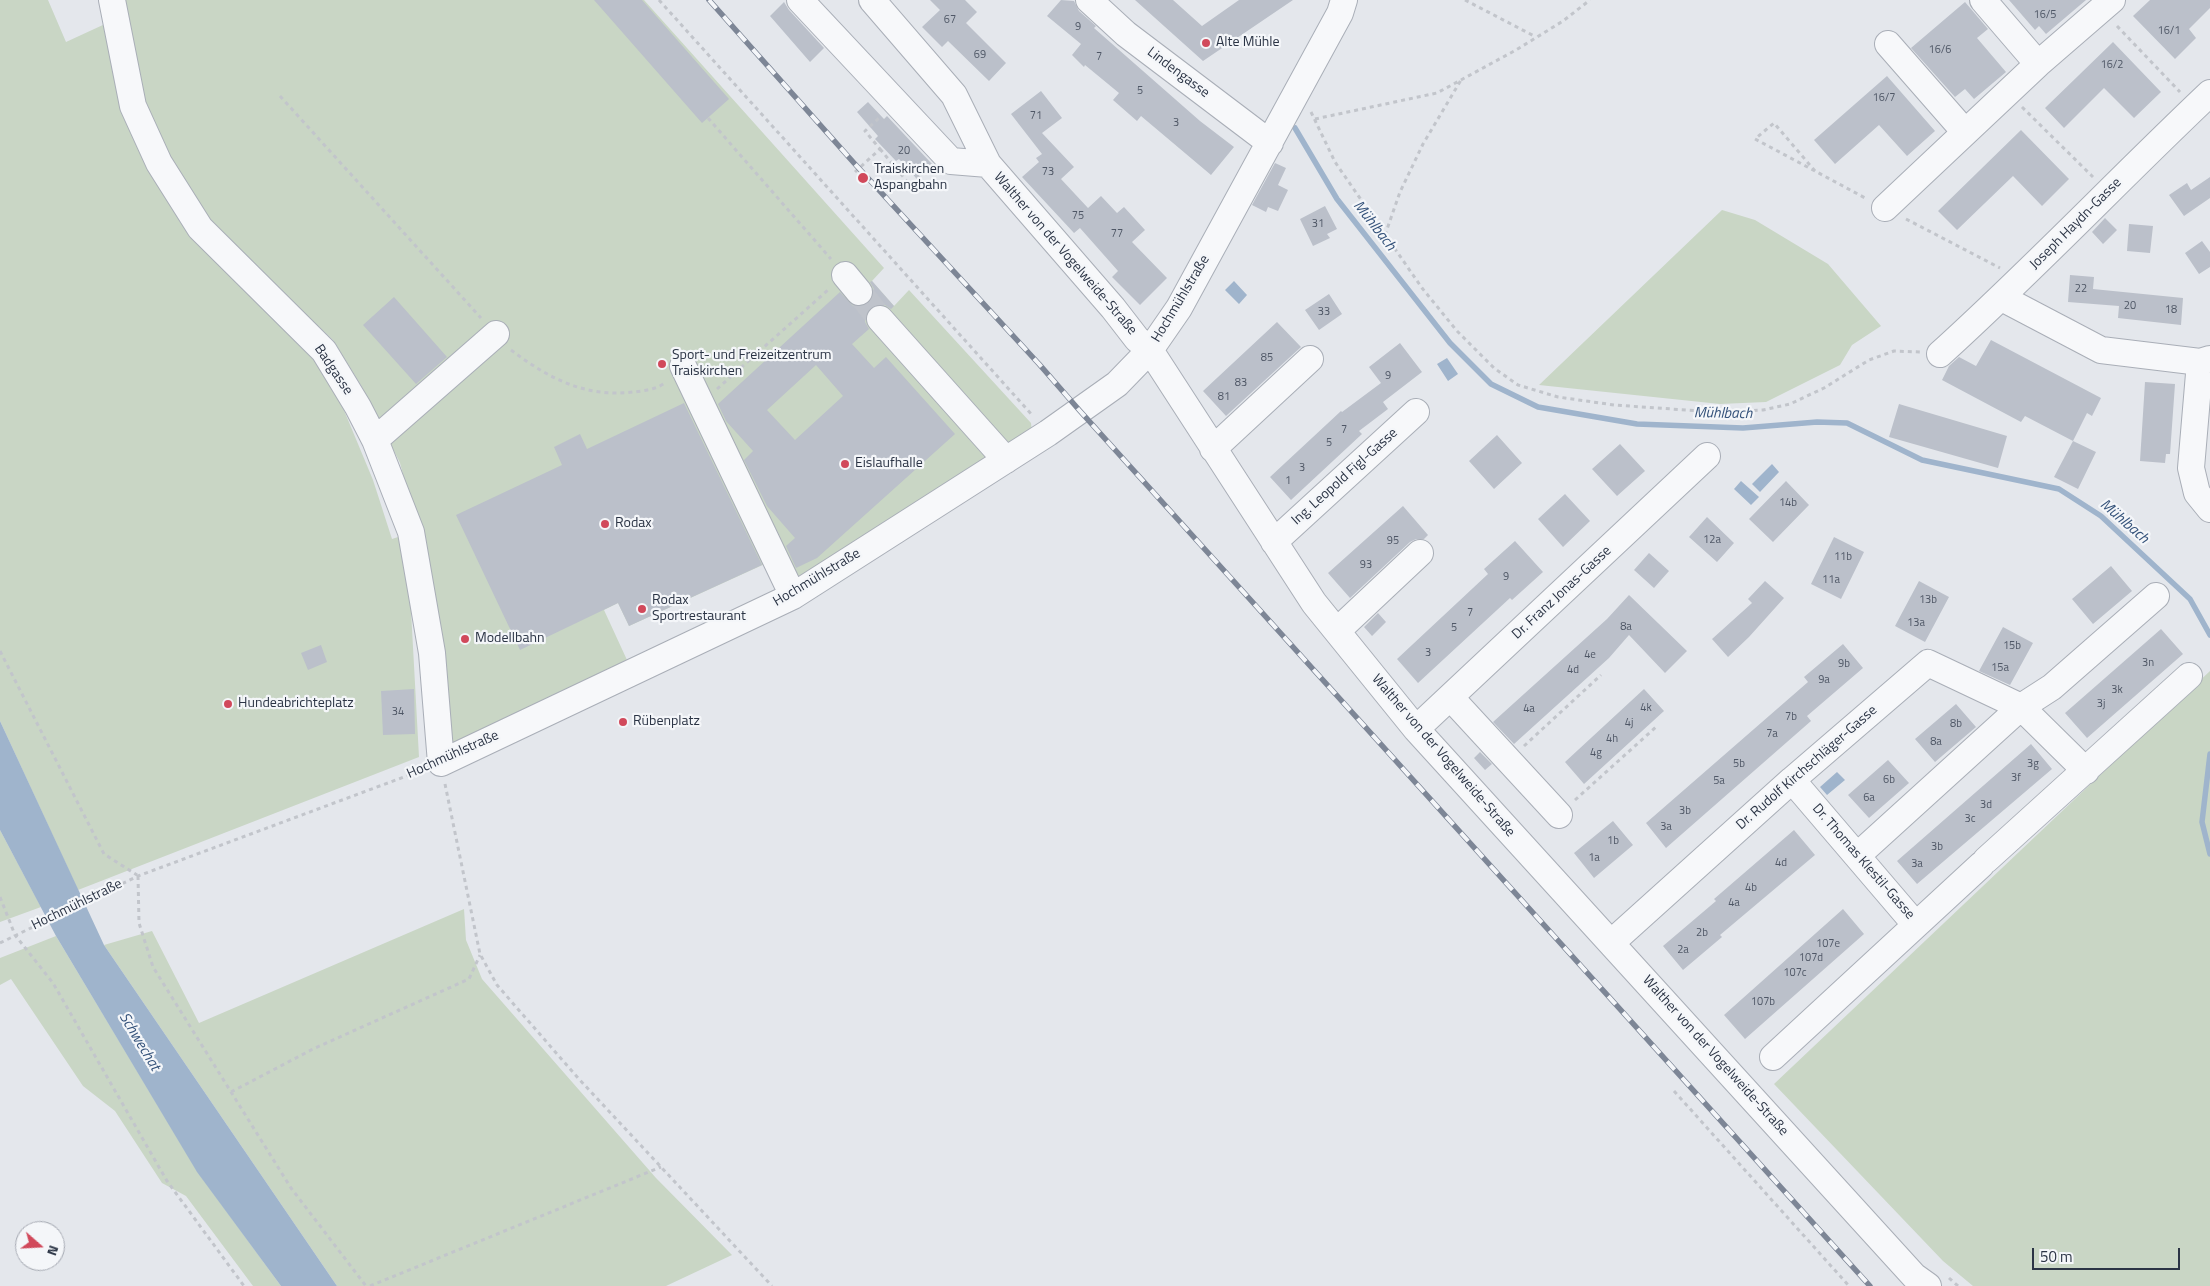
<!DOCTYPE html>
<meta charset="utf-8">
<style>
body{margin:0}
#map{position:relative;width:2210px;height:1286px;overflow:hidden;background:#e4e7ec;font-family:"Titillium Web",sans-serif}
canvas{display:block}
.north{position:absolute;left:15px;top:1221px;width:50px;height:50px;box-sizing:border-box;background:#f4f6f9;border:1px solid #a4a8b1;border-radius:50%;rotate:109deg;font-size:14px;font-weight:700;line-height:20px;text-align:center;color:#2b3445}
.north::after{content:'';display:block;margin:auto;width:18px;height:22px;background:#d1495b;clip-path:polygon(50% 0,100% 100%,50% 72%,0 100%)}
.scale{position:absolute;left:2032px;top:1248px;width:148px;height:22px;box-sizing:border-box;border:2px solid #2b3445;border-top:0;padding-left:6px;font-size:15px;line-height:18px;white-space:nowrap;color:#2b3445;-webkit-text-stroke:4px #f4f6f9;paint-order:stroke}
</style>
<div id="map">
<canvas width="2210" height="1286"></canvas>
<div class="north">N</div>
<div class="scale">50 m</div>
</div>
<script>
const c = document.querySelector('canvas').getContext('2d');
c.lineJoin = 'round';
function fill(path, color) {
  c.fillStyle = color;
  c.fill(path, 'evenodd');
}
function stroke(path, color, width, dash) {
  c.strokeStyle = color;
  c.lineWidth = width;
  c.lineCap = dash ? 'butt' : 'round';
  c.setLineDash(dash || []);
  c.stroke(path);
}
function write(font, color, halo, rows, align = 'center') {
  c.font = font + ' "Titillium Web",sans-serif';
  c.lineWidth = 4.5;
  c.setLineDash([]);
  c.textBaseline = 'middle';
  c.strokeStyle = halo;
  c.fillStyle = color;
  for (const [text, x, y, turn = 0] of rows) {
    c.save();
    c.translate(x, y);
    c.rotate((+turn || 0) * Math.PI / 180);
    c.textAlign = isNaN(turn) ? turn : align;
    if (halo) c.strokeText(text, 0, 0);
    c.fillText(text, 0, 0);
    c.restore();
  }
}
fill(new Path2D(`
 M0,0H48L66,42L105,24L137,137L180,222L302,344L331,379L373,480L392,539L398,537L410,592L419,757L78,890L0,721Z
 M120,0H644L884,268L872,281L894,306L909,290L1031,423L1032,433L828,562L781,585L767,563L629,626L618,603L604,610L627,660L455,744L448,741L432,582L400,463L362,387L333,340L202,217L148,117Z
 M1722,210L1755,220L1828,264L1881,326L1852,345L1840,365L1766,402L1720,404L1539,385Z
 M2210,671V1286H1973L1943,1261L1774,1084Z
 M0,830L41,907L0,922Z
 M464,909L466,940L482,979L656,1178L732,1255L666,1286H337L104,945L152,931L199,1023Z
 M56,936L197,1171L281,1286H253L186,1196L162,1183L115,1111L83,1086L11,979L0,985V958Z`), '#c9d6c5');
fill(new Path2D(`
 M1234,281L1247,295L1239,304L1225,290Z
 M1447,358L1458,374L1448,381L1437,364Z
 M1772,464L1779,472L1760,492L1752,484Z
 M1741,481L1759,497L1751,505L1734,489Z
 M0,721L104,945L337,1286H281L197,1172L56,936L0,830Z
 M1837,772L1845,780L1827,795L1820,787Z`), '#9fb4cc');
stroke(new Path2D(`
 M1295,128L1337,199L1450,343L1491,384L1538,407L1637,424L1743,428L1817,422L1847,423L1922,460L2059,489L2101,516L2190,599L2210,635
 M2210,754L2202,822L2210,854`), '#9fb4cc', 5.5);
fill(new Path2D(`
 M594,0H642L729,99L702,123Z
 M930,0H965L977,12L966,23L1006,63L989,81L948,41L942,47L922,27L940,10Z
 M1061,0L1074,1L1079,11L1096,26L1094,28L1200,121L1234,147L1211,175L1141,116L1137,121L1113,100L1119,93L1085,65L1084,67L1072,55L1081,44L1047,16Z
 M1135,0H1173L1202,26L1239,0H1293L1203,61Z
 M2009,0H2086L2046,34L2039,26L2035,30Z
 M2150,0H2210V8L2189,29L2196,38L2175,59L2133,16Z
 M784,2L789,10L824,48L810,62L770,16Z
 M1965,2L1988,29L1977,38L2006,72L1974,99L1965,89L1955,97L1911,48Z
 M2113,42L2161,92L2134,118L2104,88L2064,128L2045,108Z
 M1887,76L1935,131L1907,156L1879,125L1835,164L1814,140Z
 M1041,91L1062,118L1042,133L1074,167L1061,179L1088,208L1101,196L1117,213L1124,207L1145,230L1132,242L1167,278L1140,305L1112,277L1118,271L1080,228L1074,233L1022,177L1039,162L1036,158L1042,154L1011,114Z
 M868,102L884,119L887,116L932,164L916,178L899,159L896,161L875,139L878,136L857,112Z
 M2021,130L2069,179L2042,206L2013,176L1957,230L1938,211Z
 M1275,163L1286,168L1278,185L1288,190L1278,211L1268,207L1266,212L1252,205Z
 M2210,177V198L2184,216L2169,195L2187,183L2191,190Z
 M1325,206L1337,229L1327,234L1330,238L1313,246L1300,219Z
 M2105,218L2117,230L2103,244L2092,232Z
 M2129,224L2153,226L2150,253L2127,251Z
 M2202,241L2210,252V267L2199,274L2185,253Z
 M2070,275L2094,277L2093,289L2183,298L2181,325L2118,318L2119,306L2068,302Z
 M872,281L894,306L891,309L885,305L877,304L870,308L866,314L865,322L869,329L852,344L874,368L886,357L955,434L817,558L796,568L786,546L795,538L767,506L744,460L753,451L726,421L718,404L840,292L853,306L861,307L868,304L873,297L874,289L870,282ZM816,365L843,396L795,440L767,410Z
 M1329,294L1342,314L1319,330L1305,310Z
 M394,297L447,357L416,384L363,325Z
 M1277,322L1301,347L1226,416L1203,391Z
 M1991,340L2101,398L2092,416L2087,413L2073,441L2025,416L2021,422L1942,380L1949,366L1959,357L1976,366Z
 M1400,343L1422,372L1383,402L1388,409L1359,431L1362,434L1291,500L1270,477L1341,411L1342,412L1381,383L1369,367Z
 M2145,382L2175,384L2170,454H2166L2165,463L2140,461Z
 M684,403L762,565L629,626L618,603L520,650L456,515L562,465L554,447L580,434L587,449Z
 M1899,404L2007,436L1998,468L1889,437Z
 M1497,435L1522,463L1494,489L1469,461Z
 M2073,441L2096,452L2078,489L2054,477Z
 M1620,444L1645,471L1617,496L1592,469Z
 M1786,481L1809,505L1773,542L1749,519Z
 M1565,494L1590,521L1563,547L1538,519Z
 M1403,506L1428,535L1424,539H1416L1410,542L1350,598L1328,573Z
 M1707,517L1734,543L1717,562L1689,537Z
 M1834,537L1864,552L1841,599L1811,584Z
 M1515,541L1543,572L1512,600L1510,598L1418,683L1397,659L1488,574L1484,569Z
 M1649,553L1669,571L1654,588L1634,570Z
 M2111,566L2132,591L2093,624L2072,599Z
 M1765,581L1784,598L1749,637L1728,657L1712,639L1752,603L1748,599Z
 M1919,581L1949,597L1925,642L1895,626Z
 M1629,595L1687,651L1665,673L1629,635L1609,658L1514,744L1493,722L1607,619Z
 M1378,613L1386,622L1372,636L1364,627Z
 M2003,627L2033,643L2010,685L1979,671Z
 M2161,629L2183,654L2087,738L2065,713Z
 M1843,644L1863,668L1807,716L1811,721L1666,848L1646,823L1808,682L1804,677Z
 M321,645L327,662L308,670L301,653Z
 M414,689L415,734L383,735L381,691Z
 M1644,689L1664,711L1584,784L1565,762Z
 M1956,704L1976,727L1935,762L1915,739Z
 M2031,744L2052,769L1917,884L1897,861Z
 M1480,752L1492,764L1485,770L1474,758Z
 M1888,760L1909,783L1869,818L1848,795Z
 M1613,821L1633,845L1594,878L1574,853Z
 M1794,830L1815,855L1720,935L1722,937L1683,970L1663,946L1716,901L1714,899Z
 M1843,909L1864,934L1745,1039L1724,1015Z`), '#bbc0ca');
stroke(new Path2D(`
 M859,292L880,319`), '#bfc3cb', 26, [26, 13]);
const minor = new Path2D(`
 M112,0L133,106L159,163L200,228L324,351L358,407L375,440L411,532L432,653L441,763L793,596L1048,433L1117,384L1150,350L1179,308L1340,13L1344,0
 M800,0L951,161L988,164
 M872,0L954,95L988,164L1113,308L1137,339L1150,350L1314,603L1416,729L1914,1276L1928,1286
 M1089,0L1126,34L1270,143
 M1983,0L2038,64
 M1888,44L1965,132
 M1885,208L2038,64L2112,0
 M845,275L859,292
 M2002,298L2101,350L2200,362L2210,359
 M880,319L1006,460
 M1940,354C2033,270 2119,179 2210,93
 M2200,362L2191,468L2197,493L2210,509
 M683,366L793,596
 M375,440L496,334
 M1213,449L1310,359
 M1274,542L1416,412
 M1337,631L1420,553
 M1451,698L1559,815
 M1416,729L1707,456
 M1792,780L1915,924
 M1858,855L2021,707L2086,771
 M1986,860L2189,676
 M1611,943L1792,780L1928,663L2021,707L2052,687L2156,596
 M1773,1057L1981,865`);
stroke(minor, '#a9aeb7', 28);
stroke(new Path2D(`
 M659,0L1033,416
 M1465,0L1536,37
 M2117,26L2180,92
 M280,96L481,318
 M2022,107L2093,177
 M1311,112L1335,162L1422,288L1457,331L1494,368L1518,385L1558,397L1614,405L1715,412L1763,410L1790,404L1824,388L1869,360L1894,351L1920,352
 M708,118L831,259
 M1315,119L1437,93L1516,50L1563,21L1590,0
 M880,149L910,185L929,168
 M1815,171L1755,139L1774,123L1815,171L1867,199
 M855,172L880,149L865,131L879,118
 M1906,219L2000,268
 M1385,235L1400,192L1423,144L1461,80
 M511,350C548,378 586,398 633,392C644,391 658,389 666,382
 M717,389L828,290
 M0,651L104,854L137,875
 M1524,746L1601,675
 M445,784L480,954L497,985L578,1078L772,1286
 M1575,800L1656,727
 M138,876L139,923L153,967L291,1188L366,1286
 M0,897L15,935L53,983L167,1181L244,1286
 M0,943L138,876L420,771
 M1674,1091L1849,1286
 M231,1092L313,1049L469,979L480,955
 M1949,1278L1958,1286
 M370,1286L661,1167`), '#c2c5cb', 3, [4, 4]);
stroke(minor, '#f7f8fa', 26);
const rail = new Path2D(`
 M709,0L854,163L1039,364L1080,411L1870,1286`);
stroke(rail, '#7d8696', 5.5);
stroke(rail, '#f4f6f9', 4, [11]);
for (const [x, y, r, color] of [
 [1206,43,5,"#d1495b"],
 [863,178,6,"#d1495b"],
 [662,364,5,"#d1495b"],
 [845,464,5,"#d1495b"],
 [605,524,5,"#d1495b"],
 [642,609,5,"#d1495b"],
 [465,639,5,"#d1495b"],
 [228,704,5,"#d1495b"],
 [623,722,5,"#d1495b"]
]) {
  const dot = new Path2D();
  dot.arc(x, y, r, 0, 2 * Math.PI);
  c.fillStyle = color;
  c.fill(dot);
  stroke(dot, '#f4f6f9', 2);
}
write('11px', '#4f5766', null, [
 ["16/5",2045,15],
 ["67",950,20],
 ["9",1078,27],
 ["16/1",2169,31],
 ["16/6",1940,50],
 ["69",980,55],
 ["7",1099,57],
 ["16/2",2112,65],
 ["5",1140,91],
 ["16/7",1884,98],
 ["71",1036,116],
 ["3",1176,123],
 ["20",904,151],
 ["73",1048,172],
 ["75",1078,216],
 ["31",1318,224],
 ["77",1117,234],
 ["22",2081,289],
 ["20",2130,306],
 ["18",2171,310],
 ["33",1324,312],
 ["85",1267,358],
 ["9",1388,376],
 ["83",1241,383],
 ["81",1224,397],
 ["7",1344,430],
 ["5",1329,443],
 ["3",1302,468],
 ["1",1288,481],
 ["14b",1788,503],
 ["12a",1712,540],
 ["95",1393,541],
 ["11b",1843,557],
 ["93",1366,565],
 ["9",1506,577],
 ["11a",1831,580],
 ["13b",1928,600],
 ["7",1470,613],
 ["13a",1916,623],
 ["8a",1626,627],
 ["5",1454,628],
 ["15b",2012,646],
 ["3",1428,653],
 ["4e",1590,655],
 ["3n",2148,663],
 ["9b",1844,664],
 ["15a",2000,668],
 ["4d",1573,670],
 ["9a",1824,680],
 ["3k",2117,690],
 ["3j",2101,704],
 ["4k",1646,708],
 ["4a",1529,709],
 ["34",398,712],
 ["7b",1791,717],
 ["4j",1629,723],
 ["8b",1956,724],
 ["7a",1772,734],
 ["4h",1612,739],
 ["8a",1936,742],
 ["4g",1596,753],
 ["5b",1739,764],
 ["3g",2033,764],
 ["3f",2016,778],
 ["6b",1889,780],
 ["5a",1719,781],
 ["6a",1869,798],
 ["3d",1986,805],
 ["3b",1685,811],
 ["3c",1970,819],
 ["3a",1666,827],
 ["1b",1613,841],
 ["3b",1937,847],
 ["1a",1594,858],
 ["4d",1781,863],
 ["3a",1917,864],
 ["4b",1751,888],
 ["4a",1734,903],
 ["2b",1702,933],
 ["107e",1828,944],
 ["2a",1683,950],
 ["107d",1811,958],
 ["107c",1795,973],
 ["107b",1763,1002]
]);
write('14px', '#2b3445', '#f4f6f9', [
 ["Alte Mühle",1216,43],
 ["Traiskirchen",874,170],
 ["Aspangbahn",874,186],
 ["Sport- und Freizeitzentrum",672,356],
 ["Traiskirchen",672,372],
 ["Eislaufhalle",855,464],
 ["Rodax",615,524],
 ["Rodax",652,601],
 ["Sportrestaurant",652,617],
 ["Modellbahn",475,639],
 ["Hundeabrichteplatz",238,704],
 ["Rübenplatz",633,722]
], 'left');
write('14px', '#2b3445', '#f4f6f9', [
 ["Lindengasse",1178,73,37],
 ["Joseph Haydn-Gasse",2076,224,-45],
 ["Walther von der Vogelweide-Straße",1065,254,49],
 ["Hochmühlstraße",1181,299,-59],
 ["Badgasse",333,370,56],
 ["Ing. Leopold Figl-Gasse",1345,477,-42],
 ["Hochmühlstraße",817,578,-31],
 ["Dr. Franz Jonas-Gasse",1562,593,-43],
 ["Hochmühlstraße",453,755,-24],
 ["Walther von der Vogelweide-Straße",1443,756,49],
 ["Dr. Rudolf Kirchschläger-Gasse",1807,768,-41],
 ["Dr. Thomas Klestil-Gasse",1863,862,49],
 ["Hochmühlstraße",77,905,-26],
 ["Walther von der Vogelweide-Straße",1715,1056,48]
]);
write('italic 15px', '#34527a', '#f4f6f9', [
 ["Mühlbach",1374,226,52],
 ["Mühlbach",1723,414,1],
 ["Mühlbach",2124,522,41],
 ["Schwechat",139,1042,59]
]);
</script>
